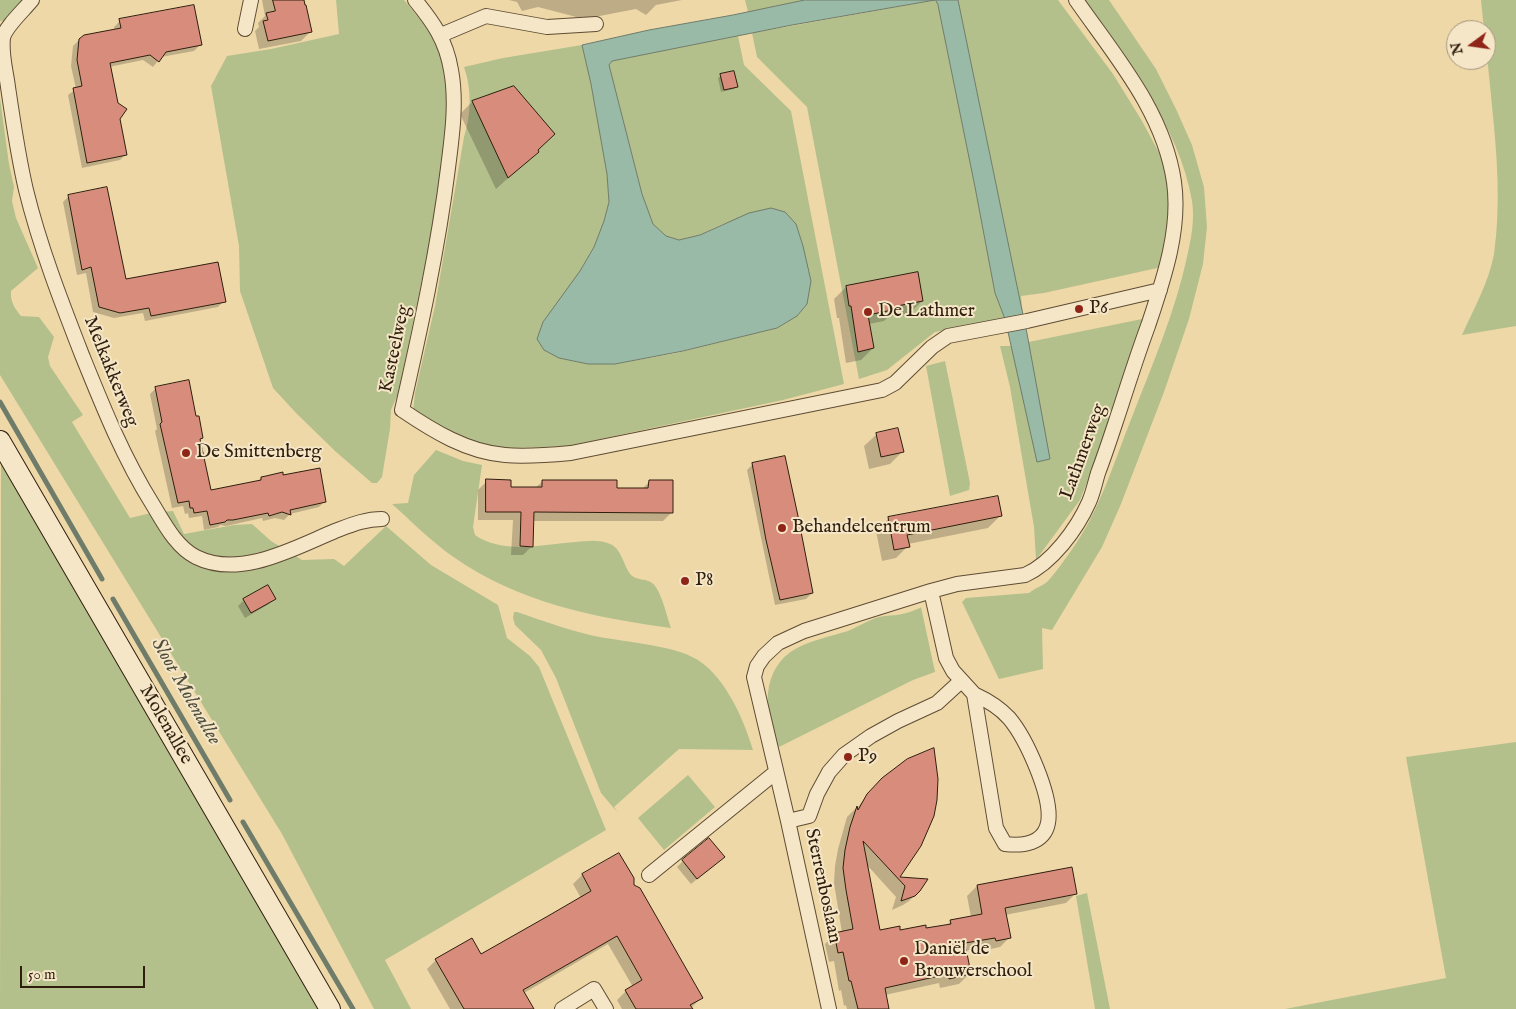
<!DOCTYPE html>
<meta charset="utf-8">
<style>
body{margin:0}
#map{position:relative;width:1516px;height:1009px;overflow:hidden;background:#eed8a8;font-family:"IM FELL English",serif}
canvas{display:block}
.north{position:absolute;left:1446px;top:20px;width:50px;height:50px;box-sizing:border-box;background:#f4e6c6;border:1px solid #a5967c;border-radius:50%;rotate:256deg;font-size:14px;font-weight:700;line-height:20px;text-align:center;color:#2f1e0e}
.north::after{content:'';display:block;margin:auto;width:18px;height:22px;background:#8f2418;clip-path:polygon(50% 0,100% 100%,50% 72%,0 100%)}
.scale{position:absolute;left:20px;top:966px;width:125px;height:22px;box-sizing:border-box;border:2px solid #2f1e0e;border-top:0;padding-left:6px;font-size:15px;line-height:18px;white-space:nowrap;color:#2f1e0e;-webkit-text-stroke:4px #f4e6c6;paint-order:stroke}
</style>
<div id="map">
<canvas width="1516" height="1009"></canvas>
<div class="north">N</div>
<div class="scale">50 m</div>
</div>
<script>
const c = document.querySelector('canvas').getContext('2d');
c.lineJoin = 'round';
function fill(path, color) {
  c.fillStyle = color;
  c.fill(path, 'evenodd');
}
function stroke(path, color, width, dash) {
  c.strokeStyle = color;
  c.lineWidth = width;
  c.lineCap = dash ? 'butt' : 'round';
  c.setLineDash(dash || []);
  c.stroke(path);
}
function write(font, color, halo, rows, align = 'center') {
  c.font = font + ' "IM FELL English",serif';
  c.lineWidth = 4;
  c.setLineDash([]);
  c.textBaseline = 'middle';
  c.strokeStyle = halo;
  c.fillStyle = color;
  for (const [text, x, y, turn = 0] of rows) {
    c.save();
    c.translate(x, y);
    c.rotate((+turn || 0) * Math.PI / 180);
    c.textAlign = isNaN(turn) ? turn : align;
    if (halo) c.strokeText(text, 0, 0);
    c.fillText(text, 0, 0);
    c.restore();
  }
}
fill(new Path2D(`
 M0,0H27L18,19L0,21Z
 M336,0H404L435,37L441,51L448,82L443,170L438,204L398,394L391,410L390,429L382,477L377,483H372L335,451L296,413L273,388L240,291L239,246L211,86L227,56L271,49L339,34Z
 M745,0H805L748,12Z
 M936,0L938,5L975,187L995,293L1005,319L935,332L887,370L859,379L807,107L757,57L752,33Z
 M958,0H1058L1113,74L1142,121L1164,162L1169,193L1168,223L1162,267L1044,293L1021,296L1023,315Z
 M1084,0H1109L1156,69L1176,109L1192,145L1204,187L1207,227L1203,264L1189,319L1164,392L1121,504L1102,547L1052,630L1042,628L1043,669L999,679L962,602L966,598L1029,593C1035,588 1043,586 1048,581C1055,574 1071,551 1077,542C1102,504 1115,459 1132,417C1152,365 1175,313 1187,257C1191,239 1195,220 1192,201C1179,125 1126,62 1084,0Z
 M1481,0H1516V326L1462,335C1473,310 1489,282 1494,254C1501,205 1497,154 1492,106C1490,81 1486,55 1486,30H1484Z
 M738,36L744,65L791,111L844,384L783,400L568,446C535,447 496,452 464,439C447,432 430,421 413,412L415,393L435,306L464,137C471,115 472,89 464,67L503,58L582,45L591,84L607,174L609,202L604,221L594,247L580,271L559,358L588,364H615L677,353L777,328L797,316L807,304L803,246L796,225L785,212L723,224L700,235L679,240L666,236L653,224L642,194L609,65L612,61Z
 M0,98L9,164L14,187L12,201L16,218L38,268L11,291C10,301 15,309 21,316L39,317L54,337L48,357L50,366L83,415L72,422L130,518L151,513L173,511L184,534L234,525L252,524L271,541L302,560L334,559L344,566L386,526L431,565L498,605L507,638L530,656L539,667L606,830L385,960L411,1009H374L282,834L0,375Z
 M1152,317L1080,500L1036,560L1034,527L1010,387L1000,346H1009Z
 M945,361L970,483L969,490L950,496L926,366Z
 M436,450L463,461L482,465L473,527L475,535C504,555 544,544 576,542C587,541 599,539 610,544C622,549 623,565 631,575C637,581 646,578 652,583C661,589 667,617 671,628C592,617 519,603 452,556C431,541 412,522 392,504L408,503L414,475Z
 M1,464L318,1009H0Z
 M921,607L935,672L913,680L779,747C763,713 760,668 797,648C812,640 831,636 848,631C858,627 868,620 879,617C886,615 895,616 902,614C908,613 914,610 920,608Z
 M514,612H517C541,620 565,629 590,635C620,642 672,644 698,660C726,678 744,720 753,750L679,749L614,807L618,813L601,793L556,678L541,650L515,625L513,618Z
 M1516,742V1009H1285L1446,978L1406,757Z
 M688,775L715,807L664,850L638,818Z
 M1087,893L1110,1009H1095L1076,896Z`), '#b4c08b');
const water = new Path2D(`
 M805,0H935L792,25L612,61L609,65L642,194L653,224L666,236L679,240L700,235L749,213L771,208L785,212L796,224L803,246L811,281L807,304L797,316L777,328L683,351L615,364H588L559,358L544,350L537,339L543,322L580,271L594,247L604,221L609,202L607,174L591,84L582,45L649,30L733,15Z
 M936,0H958L1023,315L1005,319L995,293L975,187L938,5Z
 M1026,328L1050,459L1037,462L1008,332Z`);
fill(water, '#99baa7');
stroke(water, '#6f7c6a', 1);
fill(new Path2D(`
 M262,0H304L310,32L301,41L259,49L255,31L259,27L258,23L265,16Z
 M509,0H682L656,5L646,15L636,9L584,19L538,7L522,11L517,2Z
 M120,21L200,45L194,51L161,57L153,67L143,60L109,67L126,154L120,160L82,168L68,95L76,89L71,66L73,46L79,40L115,31L114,27Z
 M721,76L736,87L734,89L721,92L718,78Z
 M513,87L537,152L496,189L460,114L472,102Z
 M69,196L125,281L224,301L218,307L145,321L143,313L114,318L93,312L86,273L77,275L63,202Z
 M846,287L922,301L910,313L888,317L884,321L869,324L873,348L861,360L846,363L839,318H837L834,299Z
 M156,388L195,418L202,438L199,440L210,491L258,482L261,478L282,477L325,501L319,507L290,514L284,520L275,518L263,521L262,518L226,526L220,525L218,527L204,530L202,516L189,518L188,513L185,514L183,506L172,508L155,431L157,429L150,394Z
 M877,434L902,452L890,464L869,469L864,446Z
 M753,464L812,593L806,599L775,605L747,470Z
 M487,481L509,488H535L543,481L616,489H642L649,482L672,512L663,521H533L532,546L523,555H511L513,520H478V490Z
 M997,497L1000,516L988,528L908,544V546L896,558L882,561L876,531L888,519Z
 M267,587L274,598L269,604L245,618L238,606L244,600Z
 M867,795L920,846L898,878L926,880L919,891L909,901L903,905L892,910L896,897L867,865L879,931L926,930L946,926L951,921L971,917L967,896L977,886L1076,893L1066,903L1005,915L1010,937L1000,947L986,950L985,947L965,951L969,974L959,984L940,988L939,983L885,995L888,1009H847L846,1005L844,1006L841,990L839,991L834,961L829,962L825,944L835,934L842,933L834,883L835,866L838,849L847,817L856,808V810Z
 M618,854L632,886L701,998L691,1008V1009H622L617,1000L626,991L633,987L608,944L524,993L533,1009H450L427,969L436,960L481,956L581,898L573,884L582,875Z
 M683,861L717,863L691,884L677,867Z`), '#0003');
stroke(new Path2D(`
 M0,402L102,579
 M113,599L230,800
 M243,822L353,1009`), '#6f7c6a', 5);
const building = new Path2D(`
 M273,0H304L305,5H306L312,32L268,41L263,21L268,20L266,13L275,11Z
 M194,5L202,45L166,52L159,62L150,55L110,63L118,103L127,109L120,119L127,155L87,163L73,88L82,86L77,60L79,39L84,35L121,28L119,19Z
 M734,71L738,87L724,90L720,74Z
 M514,86L555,134L538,150L539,152L508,178L472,101Z
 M107,187L126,279L218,262L226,302L151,316L149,308L120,313L99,307L91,267L82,270L68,195Z
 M918,272L923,301L897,306V309L868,315L874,348L858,352L851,306H849L846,286Z
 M189,380L196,416H199L203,438L200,439L211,490L261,480V477L266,476L283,472V475L320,468L326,502L290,510L291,515L282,512L269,516L268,513L233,520H227L225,522L210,525L207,511L194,513L193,508H190L189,501L178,503L160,424L162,422L155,387Z
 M898,428L904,452L881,457L876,433Z
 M785,456L798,516L813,593L780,600L766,540L752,463Z
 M486,479L511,480V487H542V480H617V488H648L649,480H673V513L534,512L533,547L520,546L521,512H486Z
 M998,496L1002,516L907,535L910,547L894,550L888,517Z
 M268,585L276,599L251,613L243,599Z
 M934,748L938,779L937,800L934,816L921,846L900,877L928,879L920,891L915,896L901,901L905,886L863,841L880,930L900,926V930L926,925V928L951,924L950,920L982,914L977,885L1072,867L1077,894L1005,908L1011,938L996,941L995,938L965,943L971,974L949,979L948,974L885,988L889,1009H858L851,981H849L843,952L838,953L834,933L853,929L846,890L843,868L845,850L850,827L857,806L858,810L867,794L882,778L907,759Z
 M709,838L725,857L697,879L682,860Z
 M619,853L634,878V885L640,888L703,998L690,1005L693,1009H636L625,990L642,980L617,936L523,990L534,1009H464L435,959L472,938L481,954L548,916L591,891L582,874Z`);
fill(building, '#d88d7c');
stroke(building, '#2f1e0e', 1);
const minor = new Path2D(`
 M32,0C24,10 5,27 3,38C1,54 6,71 8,87C13,121 18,156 26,190C40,247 61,301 82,355C103,407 123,457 153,505C164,523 176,547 196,557C240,579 294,548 335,531C351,525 365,519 382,519
 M415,0C433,22 446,40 451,70C457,102 452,136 448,168C438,249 420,331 402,410C433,431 467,452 505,455C527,457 549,455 571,453L882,390L895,383L932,347L948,336L1027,321L1160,290
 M245,29L251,0
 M441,35L486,16L547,27L596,24
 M931,591L946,658L953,671L974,694L996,828L1005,844C1022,846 1044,844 1048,823C1053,797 1026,738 1009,718C999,707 987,700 974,694
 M788,821L809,816L817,794L829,772L844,755L871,736L898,721L937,703L961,681
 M649,875L776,772
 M562,1009L594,989L606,1009
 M829,1009L788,821L754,677L757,666L764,656L778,643L804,631L931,591L957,584L1025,575C1052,563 1077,529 1089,502C1093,493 1095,483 1098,473C1106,452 1113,430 1120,409C1129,381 1138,353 1148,326C1163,281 1181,230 1174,182C1164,112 1115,56 1076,0`);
const secondary = new Path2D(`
 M0,441L330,1009`);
stroke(minor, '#5f4c34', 16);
stroke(secondary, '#2f1e0e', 22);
stroke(minor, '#f4e6c6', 14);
stroke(secondary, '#f4e6c6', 20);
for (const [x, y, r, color] of [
 [1079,309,5,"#8f2418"],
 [868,312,5,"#8f2418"],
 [186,453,5,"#8f2418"],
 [782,528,5,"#8f2418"],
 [685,581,5,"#8f2418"],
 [848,757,5,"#8f2418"],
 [904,961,5,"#8f2418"]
]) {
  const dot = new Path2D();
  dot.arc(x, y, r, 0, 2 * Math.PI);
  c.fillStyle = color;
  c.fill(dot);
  stroke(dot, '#f4e6c6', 2);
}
write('19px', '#2f1e0e', '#f4e6c6', [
 ["P6",1089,309],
 ["De Lathmer",878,312],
 ["De Smittenberg",196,453],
 ["Behandelcentrum",792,528],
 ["P8",695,581],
 ["P9",858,757],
 ["Daniël de",914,950],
 ["Brouwerschool",914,972]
], 'left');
write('19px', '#2f1e0e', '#f4e6c6', [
 ["Kasteelweg",396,349,-78],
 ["Melkakkerweg",110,372,68],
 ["Lathmerweg",1084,452,-70],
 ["Molenallee",165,725,60],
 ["Sterrenboslaan",822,886,78]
]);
write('italic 20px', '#4f4d3c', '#f4e6c6', [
 ["Sloot Molenallee",185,692,60]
]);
</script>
